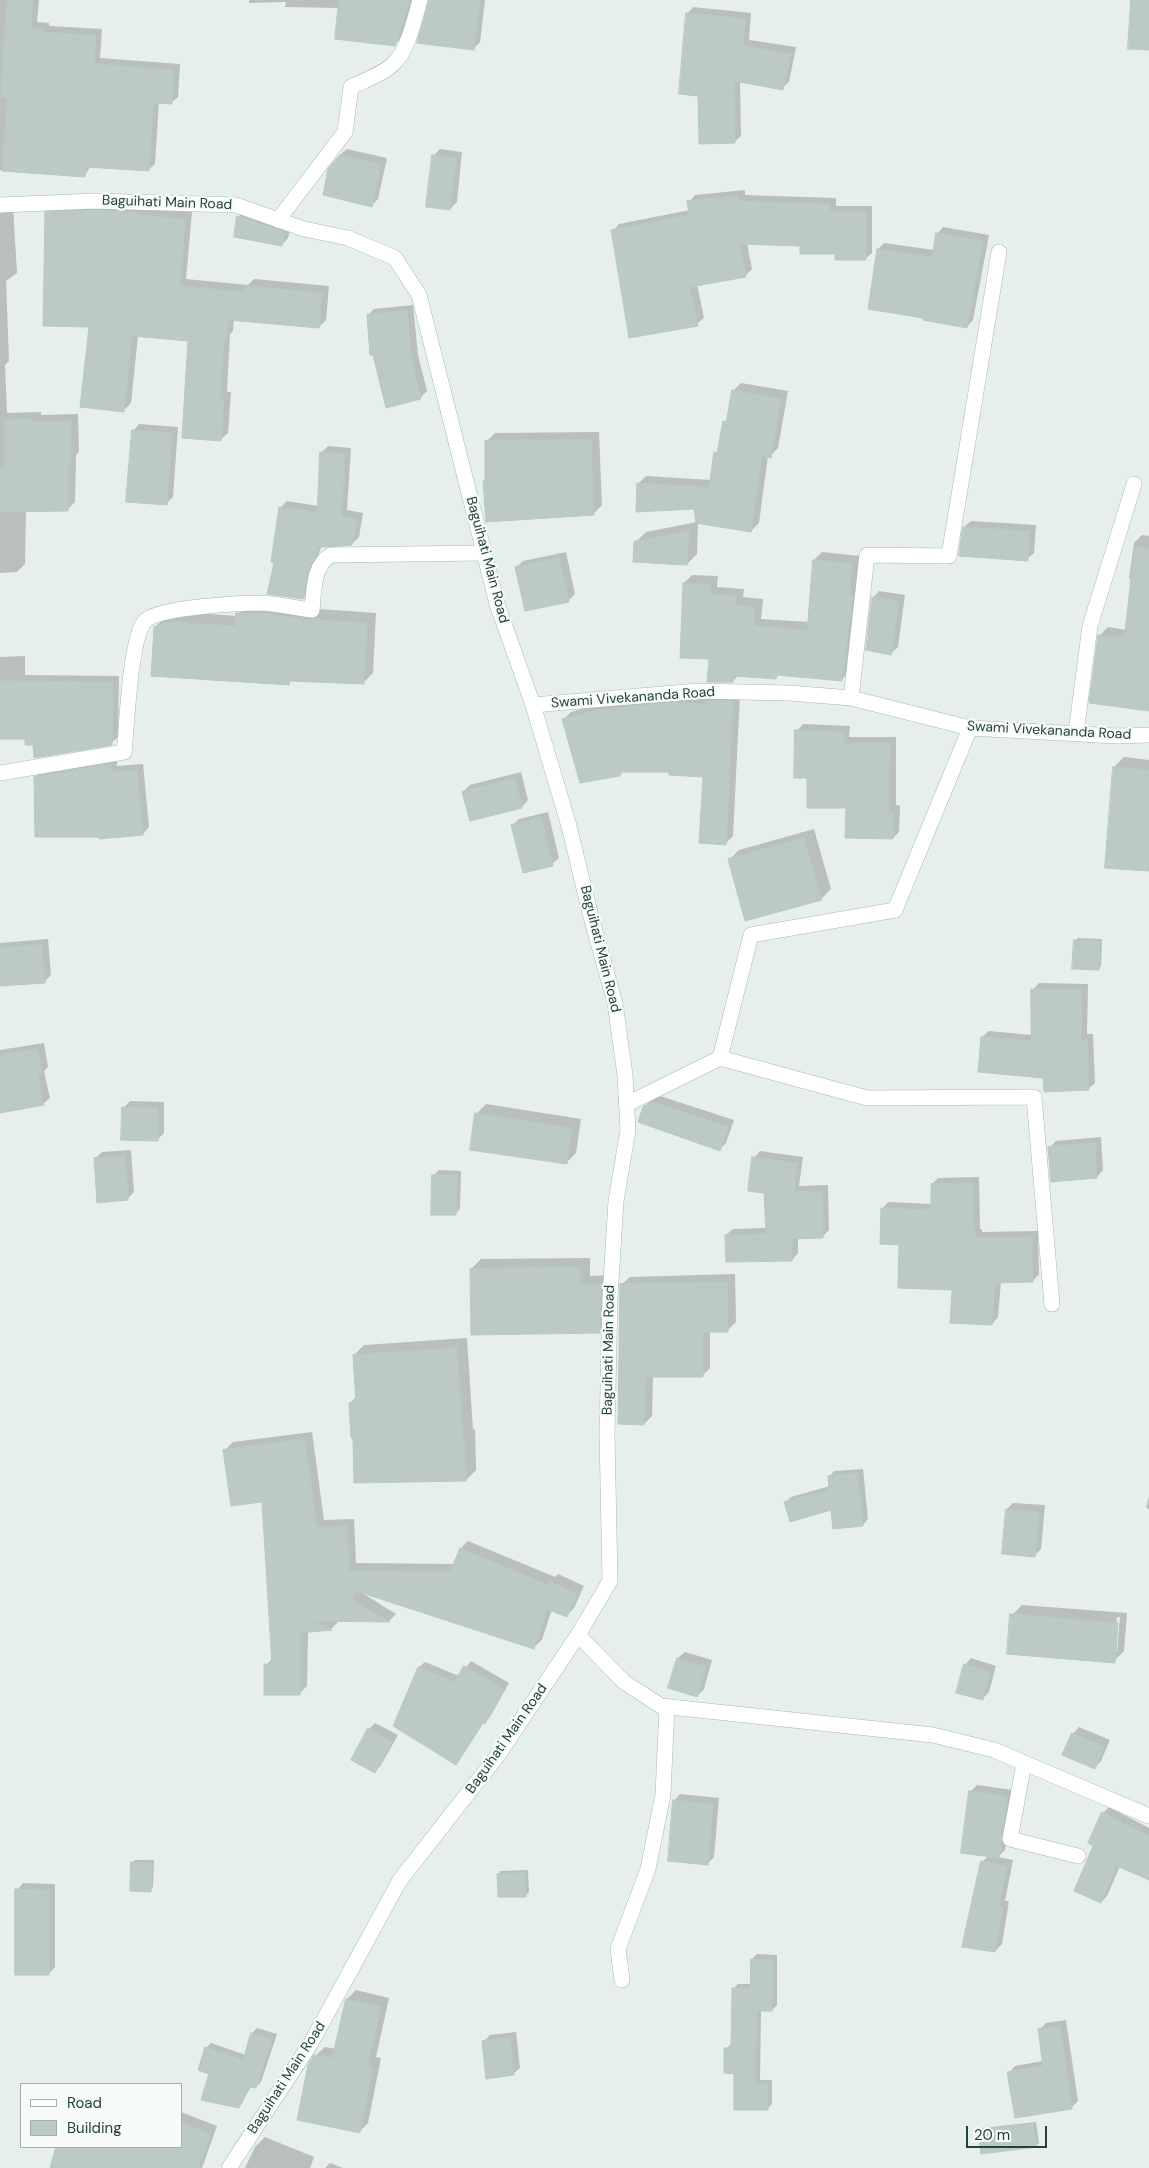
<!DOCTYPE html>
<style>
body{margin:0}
#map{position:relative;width:1149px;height:2168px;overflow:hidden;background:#e6efeb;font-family:"DM Sans",sans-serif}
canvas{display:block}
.legend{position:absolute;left:20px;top:2083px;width:162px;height:65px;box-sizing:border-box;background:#f7fbf9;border:1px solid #a3b1ad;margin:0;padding:6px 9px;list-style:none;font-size:15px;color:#24423a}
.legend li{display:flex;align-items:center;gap:10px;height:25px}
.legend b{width:25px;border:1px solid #a3b1ad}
.scale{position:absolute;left:966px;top:2126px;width:81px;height:22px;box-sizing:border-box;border:2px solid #24423a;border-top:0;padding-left:6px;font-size:15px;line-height:18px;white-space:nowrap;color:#24423a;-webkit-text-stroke:4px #f7fbf9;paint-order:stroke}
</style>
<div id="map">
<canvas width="1149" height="2168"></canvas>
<ul class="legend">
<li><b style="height:6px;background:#fff"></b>Road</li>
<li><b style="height:14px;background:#bbcac4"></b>Building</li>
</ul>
<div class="scale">20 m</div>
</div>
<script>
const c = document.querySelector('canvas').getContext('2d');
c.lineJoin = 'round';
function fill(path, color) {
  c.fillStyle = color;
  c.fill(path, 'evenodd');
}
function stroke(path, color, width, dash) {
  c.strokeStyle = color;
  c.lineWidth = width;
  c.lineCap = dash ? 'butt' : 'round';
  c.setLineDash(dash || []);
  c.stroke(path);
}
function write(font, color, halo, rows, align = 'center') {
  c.font = font + ' "DM Sans",sans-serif';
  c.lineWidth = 4.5;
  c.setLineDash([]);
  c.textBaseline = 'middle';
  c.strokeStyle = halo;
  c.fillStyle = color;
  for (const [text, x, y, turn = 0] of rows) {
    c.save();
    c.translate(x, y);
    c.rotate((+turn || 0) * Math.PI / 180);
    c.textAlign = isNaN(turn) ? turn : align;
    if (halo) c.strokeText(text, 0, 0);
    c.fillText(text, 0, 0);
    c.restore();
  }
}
fill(new Path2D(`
 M0,0H39L37,22L49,23V26L102,29L100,58L180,64L178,97L171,103L159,102L155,164L148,170L91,166L85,175L0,170Z
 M249,0H415L403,36L395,44L339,8L285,7L286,2L249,3Z
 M430,0H485L480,42L473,49Z
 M693,7L751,13L749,40L796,47L789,82L782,88L740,81L741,136L734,142L687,14Z
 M347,149L387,158L378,199L372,205L340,155Z
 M440,149L462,152L457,202L450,209L433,156Z
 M745,190V195L836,198V206H872V253L865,259L802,245L747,243L752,269L745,276L697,284L704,318L697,324L613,231L619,224L690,210L689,202L695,195Z
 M53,206L145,208L192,212L186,279L248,285L254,279L329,286L326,320L319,327L234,319L233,331L230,334L227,392H231L228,433L220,440L189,340L138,336L131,403L124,410L46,213Z
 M13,207L17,273L6,281L9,361L5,365L7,413L41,412V415L78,414L79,452L76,455L75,502L67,510L26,511L25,564L17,572L0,573V208Z
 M245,210L291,226L288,238L282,245L235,236L239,216Z
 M943,227L989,235L973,320L967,327L878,249L884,243L934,250L937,234Z
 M413,305L418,355L427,391L420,398L368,315L374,309Z
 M741,383L788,391L778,448L770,456H768L759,523L751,531L698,522L697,554L687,564L636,542L646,532L697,522L695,508L638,484L646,476L711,480L716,453L719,449L724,422L729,418L733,391Z
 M139,424L178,427L173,497L167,503L133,431Z
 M599,432L602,505L593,514L484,481L487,479L486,442L495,433Z
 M328,446L351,448L347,510L363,513L359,537L352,544L322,545L313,569L310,591L303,598L275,562L280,508L287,501L318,506L321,453Z
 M971,521L1036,525L1034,553L1027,559L964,527Z
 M1142,535L1149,536V710L1100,635L1108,627L1126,630L1132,580L1129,579L1134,543Z
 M566,552L575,594L568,601L517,567L523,561Z
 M822,552L860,556L849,672L841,680L779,674L776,678L739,675L733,681L710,658L684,583L692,575L718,576L717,587L744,589L743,597L763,599L761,619L809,622L814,560Z
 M879,591L905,595L898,647L891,653L873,598Z
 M247,604L376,613L373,673L363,683L293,680L289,683L155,627L166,617L179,612L237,616Z
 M25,656V675L119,676L118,737L111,743L35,744L26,738H0V657Z
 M740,694L733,836L726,843L704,776L671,771L624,770L620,775L563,720L571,712L610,701Z
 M803,724L850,726L849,737H896V805L900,806L899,832L893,838L808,777L797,731Z
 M1124,757L1149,760V870L1114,767Z
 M117,758V766L143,764L149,827L143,834L35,777L42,771Z
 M521,772L528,800L522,807L471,820L463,792L470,785Z
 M548,812L559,858L552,864L513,825L519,819Z
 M814,829L831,889L821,899L729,860L739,850Z
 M1078,938L1102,939L1101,966L1098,969L1075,941Z
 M48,939L51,975L44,982L0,985V943Z
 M1039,983L1088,984L1087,1034H1093L1095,1083L1088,1089L1045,1077L982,1037L989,1031L1032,1035L1033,990Z
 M44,1043L48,1067L44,1071L50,1098L43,1104L0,1112V1050Z
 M660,1096L734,1120L726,1143L720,1149L644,1107L651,1100Z
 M130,1101L164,1102V1133L157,1140L123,1108Z
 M486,1104L581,1119L576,1153L566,1163L476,1114Z
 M1101,1137L1103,1170L1097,1177L1049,1148L1056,1141Z
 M131,1150L134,1192L127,1199L95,1159L102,1152Z
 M760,1151L803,1157L799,1186L828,1185L829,1230L822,1237L798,1238V1253L792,1260L726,1235L733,1229L767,1228L765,1192L754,1158Z
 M439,1170L461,1171L460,1209L455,1214L434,1175Z
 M979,1177L980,1229H982V1232L1038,1231L1039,1274L1033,1281H1001L998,1317L992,1324L900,1244L882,1209L888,1202L932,1204V1184L938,1178Z
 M590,1258V1276L611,1275L609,1322L599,1332L471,1269L481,1259Z
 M735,1274L736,1322L728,1330L710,1331V1368L702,1376H653L652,1416L644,1424L621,1285L630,1277Z
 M467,1338L473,1430L475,1429L476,1470L466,1480L354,1436L350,1403L357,1396L354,1355L364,1345Z
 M312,1432L324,1520L354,1519L356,1563L454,1564L461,1548L468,1541L555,1577L558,1574L584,1586L574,1608L566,1616L552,1609L542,1640L534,1647L359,1591L396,1614L389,1621L340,1620L331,1629L308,1631L307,1686L299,1694L266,1665L273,1658L263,1500L225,1450L233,1442Z
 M863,1469L868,1519L863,1525L832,1509L786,1502L791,1497L830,1486L829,1477L834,1471Z
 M1149,1496V1509L1146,1508Z
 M1013,1503L1045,1505L1041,1549L1034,1556L1007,1509Z
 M1022,1605L1127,1613L1124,1651L1114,1661L1012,1615ZM1117,1617H1120L1117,1652H1114Z
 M685,1652L712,1660L704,1689L697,1696L669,1687L678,1658Z
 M971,1658L996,1666L989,1692L982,1699L965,1665Z
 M471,1661L509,1683L490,1717L484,1722L456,1764L395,1726L419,1667L425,1662L459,1676Z
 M375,1723L398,1735L381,1765L375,1771L369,1729Z
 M1079,1727L1110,1740L1101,1761L1094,1768L1073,1734Z
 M977,1785L1013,1790L1005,1850L998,1857L1013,1860L1005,1901H1009L1002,1944L995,1951L982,1862L989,1855L970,1792Z
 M680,1794L719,1798L714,1857L707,1864L674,1801Z
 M1109,1807L1149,1828V1879L1120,1866L1107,1896L1101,1902L1095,1845L1103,1813Z
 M135,1860H154L153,1887L150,1890L132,1863Z
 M528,1870L529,1892L526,1895L498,1874L501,1871Z
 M23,1883L55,1884V1967L49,1974L17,1890Z
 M757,1954L777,1955V2005L772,2010H761L760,2080H772V2104L767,2109L735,2072L726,2048L733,2043V1989L738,1984H752V1959Z
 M356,1990L389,1998L376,2057L381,2058L368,2123L359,2132L315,2056L325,2047L336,2049L347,1999Z
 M1066,2020L1078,2101L1071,2108L1009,2073L1015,2066L1043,2061L1039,2030L1046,2023Z
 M257,2028L277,2034L261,2082L256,2087L252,2086L238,2106L211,2073L206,2048L211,2043L246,2055L252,2033Z
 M516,2032L520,2068L513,2074L483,2042L490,2035Z
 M181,2112L217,2126L202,2168H52L56,2151L60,2147H72L86,2151L87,2147H181Z
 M1036,2122L1039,2143L1036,2146L979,2131L982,2128Z
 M265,2137L314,2157L310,2168H245L255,2147Z
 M330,2163L343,2168H325Z`), '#0003');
const building = new Path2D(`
 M7,0H33L31,28L43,29V32L96,35L94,64L174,70L172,104L153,103L149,171L86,167L85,177L2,171L7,98L1,97Z
 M339,0H410L395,46L335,39Z
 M429,0H480L474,50L417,43Z
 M1131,0H1149V50L1128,49Z
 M686,13L746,19L743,46L791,54L783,90L734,81L735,143L699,144L698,96L679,94Z
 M340,155L381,164L372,207L323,195L328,169Z
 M432,155L456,158L450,210L426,207Z
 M738,196L739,201L830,204V212H866V260H835V254H800V246L740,244L746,277L690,287L698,326L629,338L611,230L689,215L687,201Z
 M94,210L138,212V215L185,219L180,286L245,292L246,286L322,293L319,328L228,320L227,340L224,339L220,399H224L221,441L182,438L188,341L132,336L124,412L80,407L89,327L43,326L45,212Z
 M237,216L285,232L282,246L234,237Z
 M936,233L983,241L967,328L923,320V318L868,309L877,249L932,257Z
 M407,311L412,362L421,399L386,408L373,355H370L367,315Z
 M732,390L781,399L771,458L762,456L751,532L696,523L694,509L636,512L637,483L709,487L714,452L717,453L723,421L726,422Z
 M33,419V422L71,421V462H68V511L0,512V470H5L4,420Z
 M132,430L172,433L167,505L126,502Z
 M591,440L594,515L486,522L483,481H485V441Z
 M320,452L345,454L341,516L357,519L352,545L326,547L318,546L316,556L306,577L304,599L267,594L274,563L271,562L279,507L317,512Z
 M963,527L1030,531L1028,561L959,556Z
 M689,531L687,565L633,562L634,542Z
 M1135,547L1149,548V711L1089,703L1098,635L1124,638Z
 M559,558L569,602L525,611L515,567Z
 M813,560L852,563L850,594L853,595L842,681L777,675L776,679L734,676L733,682H707L709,659L680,658L683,583L710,584V594L736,596V605L755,607L754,626L807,630Z
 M872,597L899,601L891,655L866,650Z
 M236,613H263L303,619L367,623L364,684L290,681L289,685L151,676L154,627L168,622L235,626Z
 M0,681L113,682L112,745L34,758L33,745H25V739H0Z
 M705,701H733L726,845L699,843L703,777L669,775V772H620V776L580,783L562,719L602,709L677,702L705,704Z
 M795,730L844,732L843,743H890L889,812H894L893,839L845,838L846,808H807V778H794Z
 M111,764V772L137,770L143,835L99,839L98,837H35L34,777Z
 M1113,767L1149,770V871L1105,868Z
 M515,778L522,808L470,821L462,792Z
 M541,818L553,866L523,873L511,825Z
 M804,838L822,900L745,921L728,859Z
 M1074,940L1100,941L1099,970L1072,969Z
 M42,945L45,983L0,986V948Z
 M1031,989L1082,990L1081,1040H1087L1089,1090L1044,1092L1043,1078L978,1072L981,1037L1031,1041Z
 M38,1049L42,1075H38L44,1105L0,1113V1055Z
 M653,1102L728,1127L720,1151L638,1122L643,1107Z
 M122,1107L158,1108V1141L121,1140Z
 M475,1113L572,1128L567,1164L470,1150Z
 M1095,1143L1097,1178L1051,1182L1048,1147Z
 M125,1156L128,1200L97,1203L94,1158Z
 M752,1157L797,1163L794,1192L822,1191L823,1238L792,1239V1261L726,1262L725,1235L766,1234L764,1193L748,1191Z
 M432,1175H457L456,1215H431Z
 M973,1183L974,1235H976V1238L1032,1237L1033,1282L995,1283L992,1325L950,1323L952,1290L898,1288L899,1245L880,1244L881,1208L931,1210V1184Z
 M580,1267V1285H601L600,1333L471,1335L470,1269Z
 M727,1282L728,1332H703V1377H646L644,1425L618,1424L620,1284Z
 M457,1348L463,1439H465L466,1481L354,1483L353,1438H351L349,1403L356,1402L353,1355Z
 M305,1439L317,1527L347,1526L349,1571L450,1572L460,1548L548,1585L549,1581L577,1594L567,1617L547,1609L534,1649L356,1591L352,1600L390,1622L313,1621L332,1630L300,1633V1695H264V1664L272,1665L262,1502L231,1506L223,1450Z
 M858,1473L863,1526L833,1529L831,1510L790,1522L784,1502L829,1490L828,1476Z
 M1006,1509L1039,1512L1035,1557L1002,1554Z
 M1010,1614L1118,1623L1115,1663L1007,1654Z
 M677,1658L706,1667L697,1697L668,1688Z
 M964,1664L990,1672L983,1700L956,1693Z
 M464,1666L504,1689L485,1724L483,1723L456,1765L393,1726L418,1667L454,1682Z
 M368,1728L392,1742L375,1773L351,1760Z
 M1072,1733L1104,1747L1095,1769L1062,1755Z
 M969,1791L1007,1796L999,1858L961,1853Z
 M673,1800L713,1804L708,1865L668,1861Z
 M1102,1812L1149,1836V1880L1117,1866L1101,1903L1074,1891L1093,1846L1088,1843Z
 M981,1861L1007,1866L999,1907L1003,1908L995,1952L962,1947Z
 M131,1862L152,1863L151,1892L130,1891Z
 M525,1873L526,1897H498L497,1874Z
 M15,1889L49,1890V1975H15Z
 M751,1959L773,1960L772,2011H757L755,2084H768V2110H734V2074L724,2073V2048H731L732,1988L750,1989Z
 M346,1999L381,2007L368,2066L373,2067L360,2133L297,2120L308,2065L314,2055L332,2058Z
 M1060,2026L1072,2109L1015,2118L1007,2072L1043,2066L1038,2029Z
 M251,2033L272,2039L256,2088L250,2087L239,2108L201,2100L209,2074L198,2070L205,2047L243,2060Z
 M510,2038L514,2075L486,2079L482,2041Z
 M181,2122L211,2134L198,2168H50L56,2147H181Z
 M1033,2124L1037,2147L981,2154L978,2130Z`);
fill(building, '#bbcac4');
stroke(building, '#b8c9c2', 1);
const street = new Path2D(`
 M278,220L345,132L351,87C365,80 384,74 395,62C408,50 415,17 420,0
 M851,698L867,555L949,556L999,252
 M533,705L698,691L789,693L851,698L970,728L1117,736L1149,735
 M1076,733L1090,626L1134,484
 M0,773L124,752C127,726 130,637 145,621C158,607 242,603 262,603C278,604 295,608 312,610C314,591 313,565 331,555L484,553
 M720,1058L751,935L895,910L970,728
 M627,1104L720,1058L867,1098L1034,1097L1052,1304
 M578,1635L624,1682L661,1706L933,1735L994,1750L1149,1816
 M1024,1763L1010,1839L1078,1856
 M622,1980L618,1949L648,1869L663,1795L667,1706`);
const secondary = new Path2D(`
 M0,205L94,201L236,205L304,229L348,238L395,258L419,295L497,604L533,705L569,826L590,913L615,1003L625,1075L628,1130L616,1201L610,1298L607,1433L610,1581L578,1635L498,1755L400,1880L311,2043L229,2168`);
stroke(street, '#a8b8b2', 16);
stroke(secondary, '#a4bbb3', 16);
stroke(street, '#fff', 15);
stroke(secondary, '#fff', 15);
write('14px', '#24423a', '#f7fbf9', [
 ["Baguihati Main Road",167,203,2],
 ["Baguihati Main Road",487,560,75],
 ["Swami Vivekananda Road",633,698,-4],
 ["Swami Vivekananda Road",1049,731,3],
 ["Baguihati Main Road",600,949,76],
 ["Baguihati Main Road",609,1350,-89],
 ["Baguihati Main Road",507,1739,-55],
 ["Baguihati Main Road",287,2078,-57]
]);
</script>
